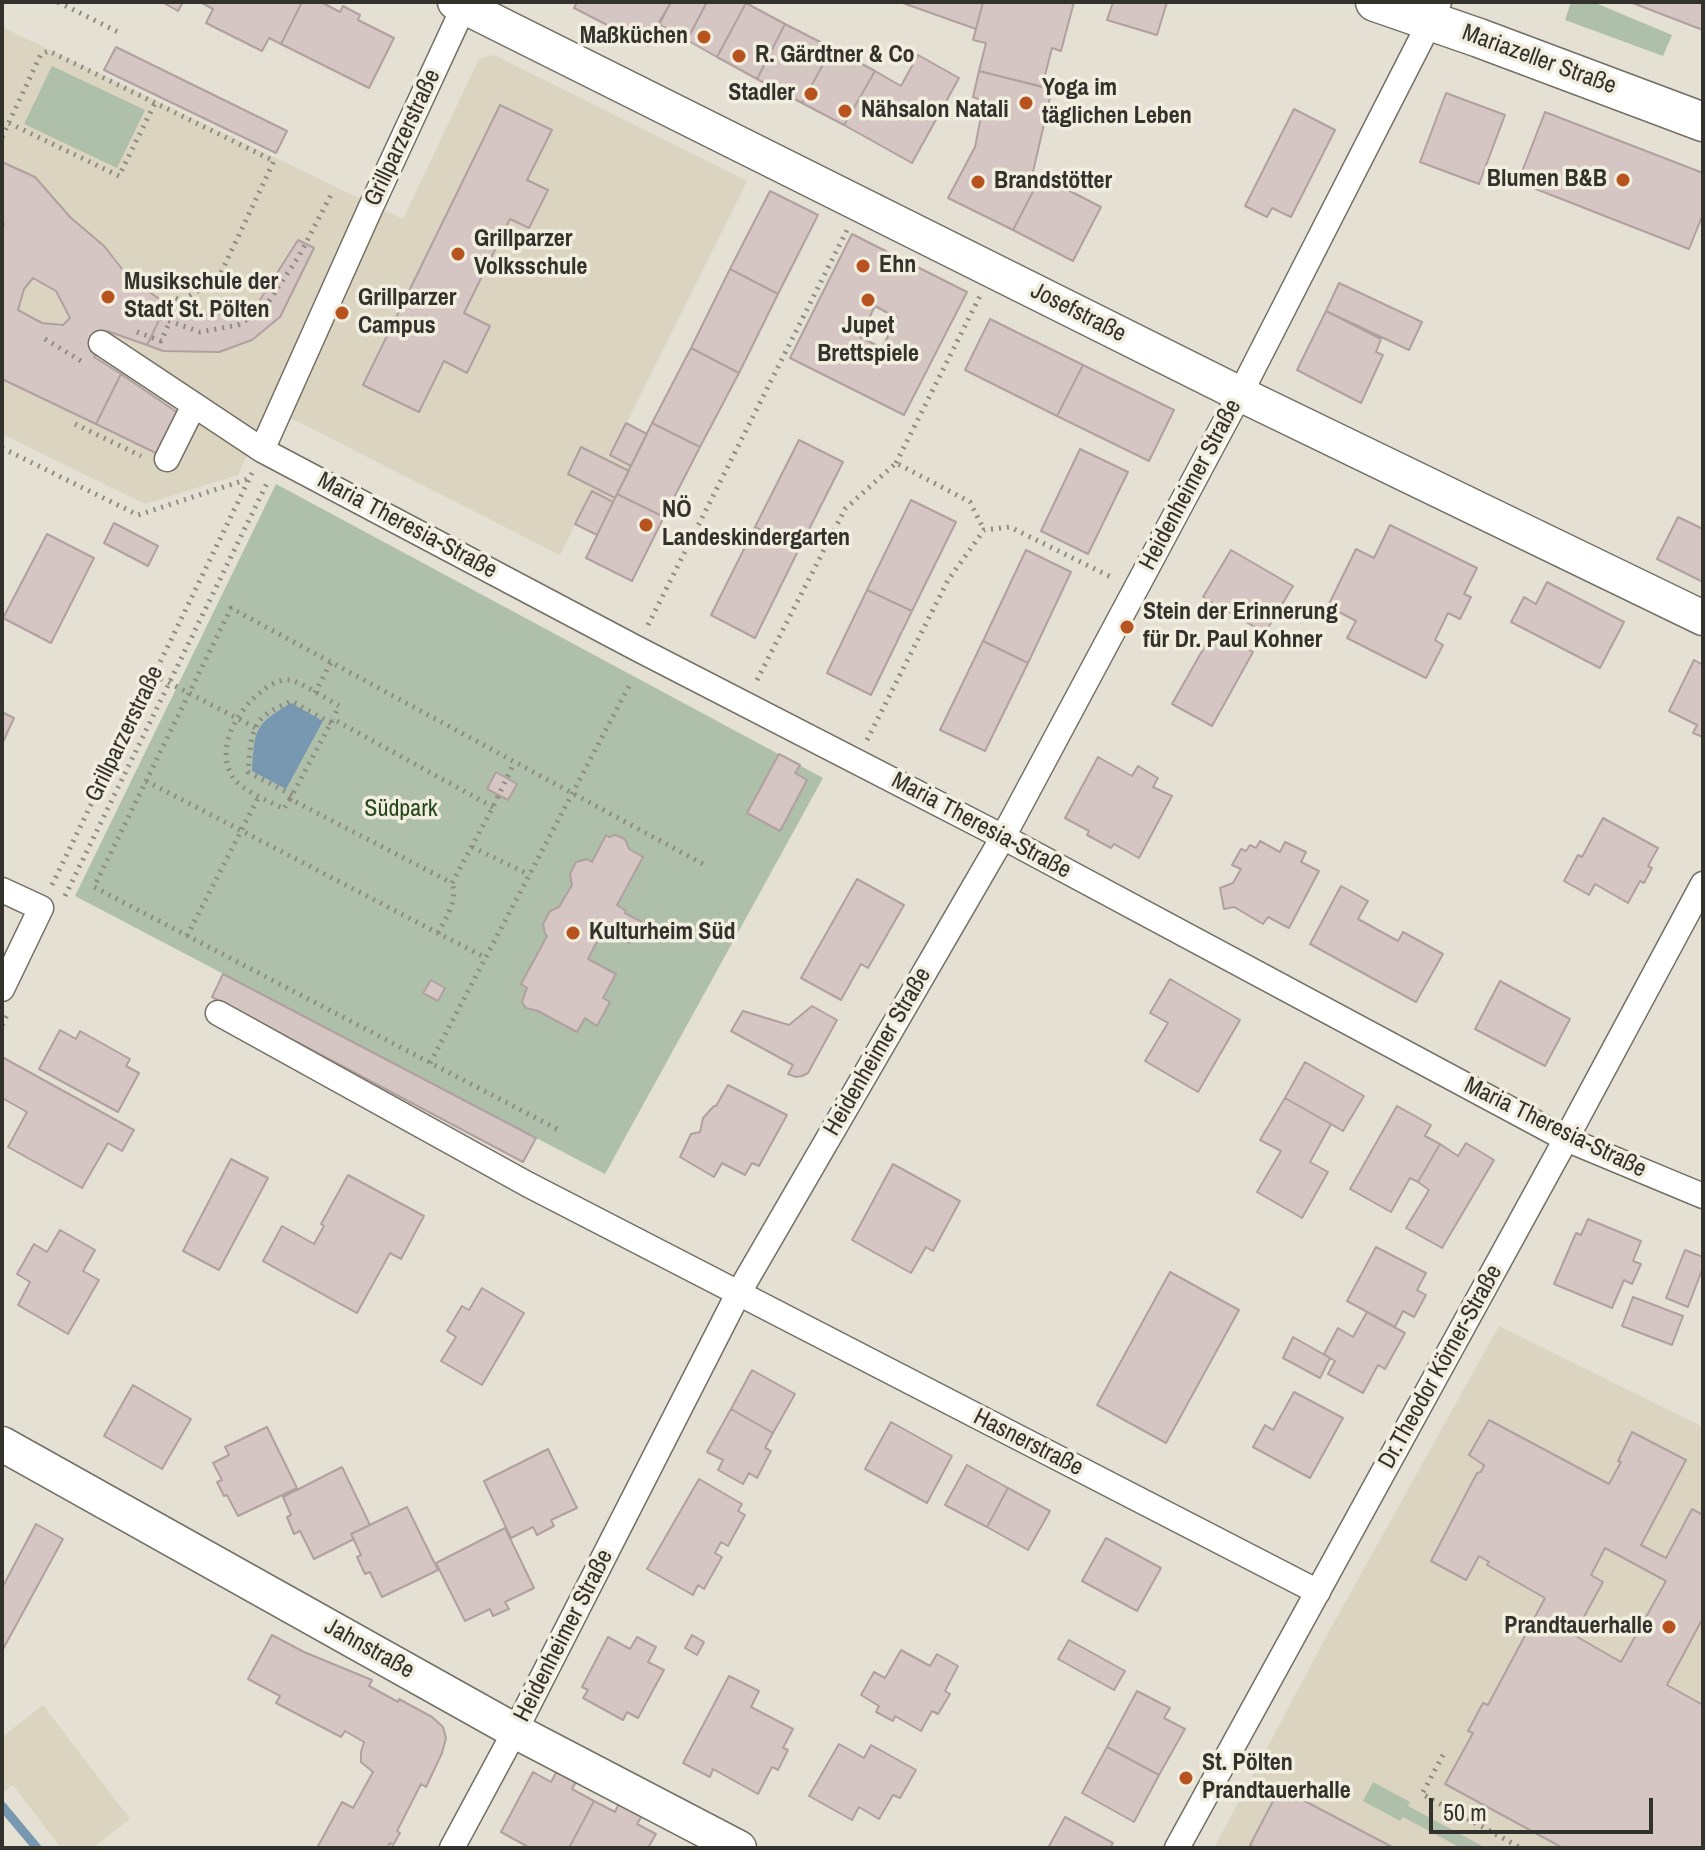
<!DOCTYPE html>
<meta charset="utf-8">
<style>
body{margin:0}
#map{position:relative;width:1705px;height:1850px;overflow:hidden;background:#e4e0d3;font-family:"Archivo Narrow",sans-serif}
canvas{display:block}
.frame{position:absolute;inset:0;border:4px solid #33312c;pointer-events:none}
.scale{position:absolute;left:1429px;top:1798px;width:224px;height:36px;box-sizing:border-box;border:4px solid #33312c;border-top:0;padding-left:10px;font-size:24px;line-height:28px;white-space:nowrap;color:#33312c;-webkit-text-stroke:6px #f1eee0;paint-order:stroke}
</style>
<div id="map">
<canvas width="1705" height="1850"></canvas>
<div class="frame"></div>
<div class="scale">50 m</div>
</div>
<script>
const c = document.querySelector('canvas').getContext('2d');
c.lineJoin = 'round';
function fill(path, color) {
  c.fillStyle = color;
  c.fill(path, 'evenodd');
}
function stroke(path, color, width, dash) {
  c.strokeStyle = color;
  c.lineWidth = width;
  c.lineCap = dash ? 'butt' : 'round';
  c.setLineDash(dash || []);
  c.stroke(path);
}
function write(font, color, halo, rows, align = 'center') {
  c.font = font + ' "Archivo Narrow",sans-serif';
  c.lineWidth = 7;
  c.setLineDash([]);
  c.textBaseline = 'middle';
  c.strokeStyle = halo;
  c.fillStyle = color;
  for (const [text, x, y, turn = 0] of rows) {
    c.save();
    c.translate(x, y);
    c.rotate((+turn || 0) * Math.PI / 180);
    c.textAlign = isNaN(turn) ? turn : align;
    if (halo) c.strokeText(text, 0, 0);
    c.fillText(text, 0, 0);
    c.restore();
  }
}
fill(new Path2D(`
 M2,27L403,219L479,59L494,55L747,181L627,422L647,434L597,535L575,525L560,555L269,407L238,475L145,504L2,434Z
 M1499,1326L1703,1427V1848H1214L1328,1633Z
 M43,1705L130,1819L92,1848H61L13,1785L2,1793V1737Z`), '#dad4c0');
fill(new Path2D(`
 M1571,2H1593L1672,35L1663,56L1565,20Z
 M52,66L145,110L117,168L24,124Z
 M276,484L823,778L605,1174L75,896Z
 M1373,1782L1410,1802L1408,1806L1486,1848H1461L1403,1817L1400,1821L1363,1801Z`), '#aebfaa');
fill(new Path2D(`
 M291,703L323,721L286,789L252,771C255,729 254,725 291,703Z`), '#7897b1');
stroke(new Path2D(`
 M2,1806L37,1848`), '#7897b1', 9);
const building = new Path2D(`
 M162,2H183L178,11Z
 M200,2H302L281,44L269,38L262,51L206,23L213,9Z
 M302,2H321L340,12L343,6L360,15L358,20L394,38L369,88L281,44Z
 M577,2H671L648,46L574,8Z
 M671,2H707L687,40L658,24Z
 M707,2L746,3L717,57L687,40Z
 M900,2H983L976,29Z
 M983,2H1074L1061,51L1052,48L1042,87L979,71L986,43L973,40Z
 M1113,2H1167L1157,35L1107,20Z
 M1630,2H1703V30Z
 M746,3L785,24L757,79L717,57Z
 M785,24L832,48L802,103L757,79Z
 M116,47L287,131L276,153L104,70Z
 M832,48L875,71L844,125L802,103Z
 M918,55L959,78L912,163L844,125L875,71L901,86Z
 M979,71L1052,89L1033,172L1041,176L1013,230L948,198L975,147L984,101L973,97Z
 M1446,93L1505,115L1479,184L1420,162Z
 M500,105L552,130L527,180L548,190L529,228L510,219L464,313L490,326L467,373L444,361L419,412L363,385Z
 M1294,109L1335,130L1291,217L1272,208L1267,217L1245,206Z
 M1545,112L1703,173V214L1689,249L1518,182Z
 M2,162L35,177L70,217L104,246L130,279L167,304L147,345L107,331L94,357L121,374L96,424L2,379V229L4,224L2,223ZM33,278L56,291L70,318L63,325L42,323L18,310L24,289Z
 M1041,176L1101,207L1073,261L1013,230Z
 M770,191L818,215L778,294L730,269Z
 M852,234L967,292L904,415L790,358ZM875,306L897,318L882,348L860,337Z
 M298,240L314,248L280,317L252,340L219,352L163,351L147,345L167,304L202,315L224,313L258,303Z
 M730,269L778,294L739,373L691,348Z
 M1339,283L1422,322L1409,350L1326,311Z
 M1326,311L1381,339L1376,352L1383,355L1361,403L1297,370Z
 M990,319L1083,365L1057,416L965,370Z
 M691,348L739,373L700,447L652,423Z
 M1083,365L1174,410L1149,461L1057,416Z
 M121,374L181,415L160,455L96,424Z
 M626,423L647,434L631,466L610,455Z
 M652,423L700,447L664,517L617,494Z
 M799,440L843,462L799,549L755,527Z
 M581,447L629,471L615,498L568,474Z
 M1080,449L1128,472L1088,554L1041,531Z
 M592,491L613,502L597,535L575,524Z
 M617,494L664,517L632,581L586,558Z
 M911,500L956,522L912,611L867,590Z
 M1678,517L1703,529V582L1657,559Z
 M114,523L158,546L148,566L104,543Z
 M1390,525L1477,568L1464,594L1471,597L1460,619L1448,613L1435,640L1443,645L1426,678L1347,638L1356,621L1328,606L1356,549L1374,558Z
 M755,527L799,549L755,638L711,615Z
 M47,534L94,558L51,643L3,618Z
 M1026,550L1071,572L1028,663L983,641Z
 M1231,550L1293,586L1265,633L1203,597Z
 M1547,582L1624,622L1600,668L1511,622L1524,597L1536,604Z
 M867,590L912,611L871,695L827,673Z
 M1214,630L1253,652L1212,726L1172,704Z
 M983,641L1028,663L985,751L940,730Z
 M1694,660L1703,665V737L1693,733L1697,725L1669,711Z
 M2,712L14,718L2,744Z
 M779,754L800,765L795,773L807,780L780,831L747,813Z
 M1098,757L1132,776L1138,766L1158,778L1153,787L1172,796L1139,858L1114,844L1111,848L1087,835L1089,831L1065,818Z
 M496,772L517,784L508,800L487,789Z
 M1603,818L1658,848L1648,866L1652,868L1644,883L1640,881L1628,903L1595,884L1589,895L1564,881L1578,855L1582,857Z
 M606,835L609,837L615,835L623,838L626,841L629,849L643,857L617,905L626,911L625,913L642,922L630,943L614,935L612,938L602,932L588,959L616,974L603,998L610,1002L597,1026L585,1018L577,1032L538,1011L526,1008L522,1002L527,988L521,984L547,936L545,934L543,924L550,911L559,907L572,885L570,874L576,862L587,859L592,862Z
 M1260,841L1280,852L1285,842L1306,852L1301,862L1319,871L1289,928L1268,917L1263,924L1234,907L1224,909L1220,888L1233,883L1241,869L1232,865L1241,849L1246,851L1250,845L1256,848Z
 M857,879L904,905L868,968L861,964L841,1000L801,978Z
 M1341,886L1368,901L1358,919L1398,941L1403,932L1443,954L1416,1002L1310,944Z
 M223,974L536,1138L523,1162L212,997Z
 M1170,979L1240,1020L1198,1092L1145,1061L1168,1023L1150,1013Z
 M431,980L445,988L438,1001L423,993Z
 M1500,981L1570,1019L1545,1066L1475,1029Z
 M812,1006L837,1020L808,1073L802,1076L796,1077L788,1074L793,1065L731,1031L743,1011L789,1025Z
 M60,1030L76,1039L80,1031L130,1059L126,1066L139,1073L118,1112L39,1069Z
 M2,1057L134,1130L122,1151L108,1143L82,1188L8,1147L27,1112L2,1098Z
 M1305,1062L1364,1096L1343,1131L1285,1098Z
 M728,1085L787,1115L759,1166L752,1163L745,1175L722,1163L714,1177L680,1157L691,1134L700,1132L703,1118L714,1106H716Z
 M1285,1098L1331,1124L1310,1162L1328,1172L1302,1218L1257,1192L1281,1151L1260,1140Z
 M1397,1106L1431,1125L1425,1136L1440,1144L1418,1182L1410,1178L1391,1212L1350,1189Z
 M1466,1143L1494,1160L1442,1248L1406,1228L1429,1190L1418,1182L1440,1144L1458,1156Z
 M231,1159L268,1178L219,1270L183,1251Z
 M893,1164L960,1201L933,1251L926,1247L911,1273L852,1240Z
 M348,1175L424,1216L401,1259L390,1253L357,1313L263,1261L282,1226L314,1244L324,1226L321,1224Z
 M1588,1219L1641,1241L1633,1261L1641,1264L1632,1284L1624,1280L1612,1308L1554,1284L1576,1233L1581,1235Z
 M60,1230L95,1250L83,1271L99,1280L68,1334L18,1305L30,1282L17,1274L34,1244L47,1252Z
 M1376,1247L1426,1273L1417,1290L1426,1295L1414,1317L1403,1311L1395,1327L1347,1301Z
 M1685,1250L1703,1257V1267L1688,1307L1666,1298Z
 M1170,1272L1239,1310L1166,1443L1097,1405Z
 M482,1288L524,1313L482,1385L441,1361L456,1337L447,1331L462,1306L469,1310Z
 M1633,1297L1683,1316L1672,1345L1622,1326Z
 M1367,1312L1405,1333L1385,1369L1378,1365L1363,1393L1328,1374L1335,1361L1324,1354L1338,1328L1353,1337Z
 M1293,1337L1330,1358L1320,1378L1283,1358Z
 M752,1370L795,1394L773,1433L731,1409Z
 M133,1385L191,1419L162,1469L104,1436Z
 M1294,1392L1343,1418L1310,1478L1253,1447L1265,1425L1273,1430Z
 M731,1409L773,1433L765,1448L771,1451L757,1478L749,1473L743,1484L718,1470L723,1460L707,1452Z
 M1489,1420L1609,1484L1621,1462L1618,1461L1632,1432L1686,1460L1641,1545L1666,1558L1692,1509L1703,1515V1618L1667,1685L1703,1705V1848H1563L1445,1784L1473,1733L1468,1731L1483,1703L1488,1705L1545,1598L1487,1565L1489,1562L1479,1556L1466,1580L1431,1561L1477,1473L1481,1472L1484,1465L1469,1455ZM1605,1548L1666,1581L1621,1662L1574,1635L1603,1582L1591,1575Z
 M891,1422L952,1456L927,1503L865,1469Z
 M267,1427L297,1488L238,1516L227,1495L224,1496L217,1482L222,1480L213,1463L229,1455L225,1447Z
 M548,1449L577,1508L551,1520L554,1526L537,1535L533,1527L511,1538L484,1481Z
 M967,1465L1008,1488L987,1527L945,1505Z
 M342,1467L370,1525L351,1534L354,1539L314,1559L300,1531L294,1534L287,1517L291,1515L283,1497Z
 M699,1479L742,1504L738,1511L745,1515L728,1546L721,1542L715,1553L722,1557L704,1589L698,1585L693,1595L647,1569Z
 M1008,1488L1050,1511L1028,1550L987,1527Z
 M407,1507L438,1570L382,1597L370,1572L365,1574L357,1557L361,1555L351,1534Z
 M36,1524L63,1539L2,1651V1588Z
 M505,1528L534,1588L505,1602L509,1609L493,1616L490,1609L465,1621L436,1563Z
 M1106,1538L1161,1568L1137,1611L1082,1581Z
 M272,1635L304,1652L372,1680L369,1686L398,1702L399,1699L432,1717L443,1727L446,1738L442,1753L426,1787L421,1784L397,1831L400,1833L393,1845L390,1843L387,1848H317L342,1802L353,1808L373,1772L361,1762V1752L364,1742L345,1731L341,1737L276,1703L280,1696L248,1679Z
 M692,1635L704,1642L697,1655L685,1648Z
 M608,1637L630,1649L637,1637L656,1647L648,1662L664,1670L638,1718L627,1712L623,1720L583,1698L588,1690L582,1687Z
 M1069,1640L1125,1671L1114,1690L1058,1659Z
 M901,1650L930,1666L937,1654L958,1666L945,1691L950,1694L938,1714L932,1711L921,1731L895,1716L893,1721L876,1712L879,1706L861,1695L874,1672L885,1678Z
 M729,1676L759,1691L751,1707L793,1729L783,1748L788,1750L778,1770L772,1767L758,1794L713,1769L710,1777L683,1763Z
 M1137,1691L1170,1708L1164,1718L1185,1729L1159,1775L1107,1747Z
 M839,1744L864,1758L871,1745L916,1770L900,1798L893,1795L879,1819L859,1807L852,1820L809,1796Z
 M1107,1747L1159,1775L1134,1822L1082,1793Z
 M558,1769L577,1780L572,1789L594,1801L569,1848H530L501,1832L533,1772L551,1782Z
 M1280,1788L1394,1848H1255L1250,1845Z
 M594,1801L615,1812L620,1801L643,1814L637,1824L656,1834L648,1848H569Z
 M1065,1817L1113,1843L1110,1848H1048Z`);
fill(building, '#d5c5c3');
stroke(building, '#b0a09f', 2);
const street = new Path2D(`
 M101,343L262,450L636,648L1003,837L1566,1139L1703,1196
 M262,450L370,209L466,2
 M167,459L194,405
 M2,890L41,908L2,989
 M218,1013L527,1184L1318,1592
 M452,1848L515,1731L738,1294L1003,837L1240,394L1431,20L1439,2
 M1177,1848L1566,1139L1703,884`);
const secondary = new Path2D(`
 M455,2L1240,394L1703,618
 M2,1444L515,1731L739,1848`);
const primary = new Path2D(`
 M1375,2L1479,38L1703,122`);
stroke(street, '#736f63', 27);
stroke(secondary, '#736f63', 37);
stroke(primary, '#736f63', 41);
stroke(new Path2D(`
 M58,2L122,34
 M9,123L119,176L155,103
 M2,137L41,54L49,51L274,161L219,277L182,301L173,297
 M161,318L200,332L238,325L263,310L299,256L333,191
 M137,332L161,341L170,321
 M45,339L81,361
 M75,424L141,456
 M2,448L138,515L248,479
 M896,463L980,296
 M648,625L847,230
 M154,675L256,728
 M757,680L845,509L896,463L970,502L984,530
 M315,693L331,662
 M867,740L948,580L984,530L1010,527L1113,578
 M146,781L486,958
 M292,795L248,772C250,755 249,733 261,719C268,711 282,706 291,701L331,723
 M290,799L284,809C269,801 240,790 232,776C215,747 238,709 262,691C269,685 280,679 290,680C301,682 327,699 339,706L333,719
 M493,807L333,719L290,799L452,883L493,807L514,763
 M472,847L530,875
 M52,885L252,473
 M65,896L268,481
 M438,933C446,917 458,901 452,883
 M187,936L259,796
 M2,1025L8,1013
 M430,1063L629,686
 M557,1129L94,887L231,608L703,864
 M1443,1755L1422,1794L1521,1848`), '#8e8b82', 5, [2, 6]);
stroke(street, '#fff', 24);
stroke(secondary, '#fff', 34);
stroke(primary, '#fff', 38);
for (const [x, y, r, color] of [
 [704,37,8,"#b7531f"],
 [739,56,8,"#b7531f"],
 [811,94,8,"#b7531f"],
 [1026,103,8,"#b7531f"],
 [845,111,8,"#b7531f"],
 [1623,180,8,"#b7531f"],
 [978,182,8,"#b7531f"],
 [458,254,8,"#b7531f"],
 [863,266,8,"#b7531f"],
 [108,297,8,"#b7531f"],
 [868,300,8,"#b7531f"],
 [342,313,8,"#b7531f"],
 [646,525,8,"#b7531f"],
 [1127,627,8,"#b7531f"],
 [573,933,8,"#b7531f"],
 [1669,1627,8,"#b7531f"],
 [1186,1778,8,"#b7531f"]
]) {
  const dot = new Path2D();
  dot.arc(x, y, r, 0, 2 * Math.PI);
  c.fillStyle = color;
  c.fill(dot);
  stroke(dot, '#f1eee0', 3);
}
write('bold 24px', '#33312c', '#f1eee0', [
 ["Maßküchen",688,37,"right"],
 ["R. Gärdtner & Co",755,56],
 ["Yoga im",1042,89],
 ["täglichen Leben",1042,117],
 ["Stadler",795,94,"right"],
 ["Nähsalon Natali",861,111],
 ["Blumen B&B",1607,180,"right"],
 ["Brandstötter",994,182],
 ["Grillparzer",474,240],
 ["Volksschule",474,268],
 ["Ehn",879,266],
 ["Musikschule der",124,283],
 ["Stadt St. Pölten",124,311],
 ["Grillparzer",358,299],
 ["Campus",358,327],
 ["Jupet",868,327,"center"],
 ["Brettspiele",868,355,"center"],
 ["NÖ",662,511],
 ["Landeskindergarten",662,539],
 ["Stein der Erinnerung",1143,613],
 ["für Dr. Paul Kohner",1143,641],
 ["Kulturheim Süd",589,933],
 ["Prandtauerhalle",1653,1627,"right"],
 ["St. Pölten",1202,1764],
 ["Prandtauerhalle",1202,1792]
], 'left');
write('24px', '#33312c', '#f1eee0', [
 ["Mariazeller Straße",1539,60,20],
 ["Grillparzerstraße",403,138,-65],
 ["Josefstraße",1078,313,27],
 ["Heidenheimer Straße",1191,485,-62],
 ["Maria Theresia-Straße",407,526,28],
 ["Grillparzerstraße",125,734,-64],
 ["Maria Theresia-Straße",981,826,28],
 ["Heidenheimer Straße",878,1052,-60],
 ["Maria Theresia-Straße",1555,1128,26],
 ["Dr.Theodor Körner-Straße",1441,1367,-61],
 ["Hasnerstraße",1028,1443,27],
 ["Heidenheimer Straße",564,1636,-63],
 ["Jahnstraße",369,1649,29]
]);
write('24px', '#24471b', '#f1eee0', [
 ["Südpark",401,810]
]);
</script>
